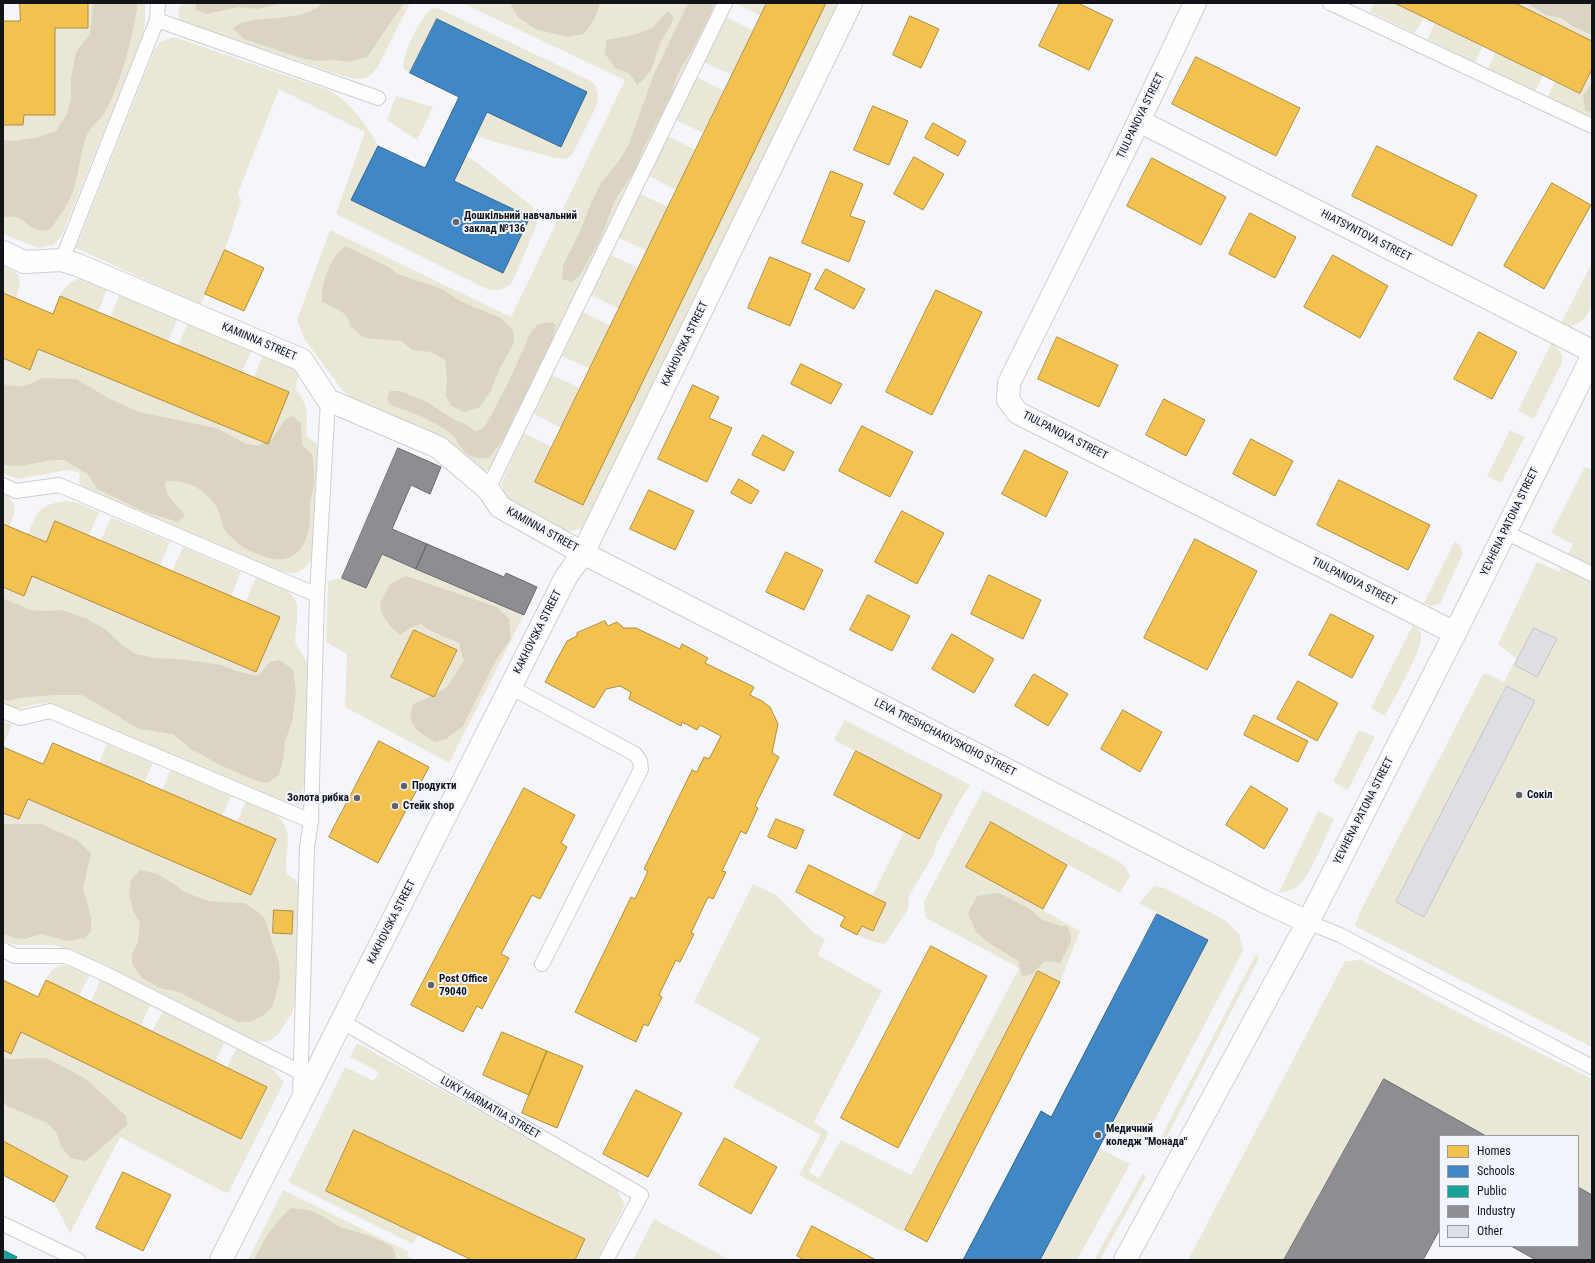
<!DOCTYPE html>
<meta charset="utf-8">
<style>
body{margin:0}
#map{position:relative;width:1595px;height:1263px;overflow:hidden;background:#f5f6fb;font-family:"Roboto Condensed",sans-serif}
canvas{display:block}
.frame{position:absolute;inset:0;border:4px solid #131419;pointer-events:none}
.legend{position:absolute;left:1439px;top:1135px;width:140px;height:112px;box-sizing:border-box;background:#f2f5fe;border:1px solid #999ba2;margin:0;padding:5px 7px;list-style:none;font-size:12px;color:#131419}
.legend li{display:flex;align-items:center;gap:8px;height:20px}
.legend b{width:20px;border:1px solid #999ba2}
</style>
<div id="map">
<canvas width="1595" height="1263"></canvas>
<div class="frame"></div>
<ul class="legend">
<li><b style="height:11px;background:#f2c14e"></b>Homes</li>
<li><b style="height:11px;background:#3f88c5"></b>Schools</li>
<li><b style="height:11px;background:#17a398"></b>Public</li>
<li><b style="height:11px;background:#8d8d92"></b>Industry</li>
<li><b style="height:11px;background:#dedfe4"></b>Other</li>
</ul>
</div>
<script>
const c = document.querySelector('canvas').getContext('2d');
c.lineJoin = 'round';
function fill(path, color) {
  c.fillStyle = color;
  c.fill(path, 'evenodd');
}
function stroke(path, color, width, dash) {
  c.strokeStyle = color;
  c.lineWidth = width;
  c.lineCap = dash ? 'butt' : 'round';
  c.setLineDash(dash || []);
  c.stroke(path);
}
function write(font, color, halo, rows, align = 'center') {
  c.font = font + ' "Roboto Condensed",sans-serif';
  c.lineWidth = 4;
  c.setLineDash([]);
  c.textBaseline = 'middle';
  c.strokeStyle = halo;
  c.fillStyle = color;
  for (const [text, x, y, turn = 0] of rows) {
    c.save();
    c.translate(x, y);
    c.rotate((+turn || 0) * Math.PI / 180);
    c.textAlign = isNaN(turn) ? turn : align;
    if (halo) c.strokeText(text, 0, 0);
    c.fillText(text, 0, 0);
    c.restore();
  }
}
fill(new Path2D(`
 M88,3H145V23L142,38L61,237L53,245L39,248L3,234V125H23L24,115L55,114V28H87Z
 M187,3H410L379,65C369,80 363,81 346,77L180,21L178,10L181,5Z
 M462,3H718L494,465L487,471L477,472L443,440L353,399L343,391L305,340L297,320L330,230L511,317L625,80Z
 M735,3H767L761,16Z
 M826,3H842L590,521C588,523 586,526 583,527C563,541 523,508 506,497L501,484L524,433L552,447L535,482Z
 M1374,3H1395L1424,17L1415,33L1370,12Z
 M1515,3H1592V41Z
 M438,8L593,82C598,91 599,97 596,107L572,155L565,159L555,158L488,140L476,135L487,112L561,147L587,92L437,19L410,73L404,69C401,53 418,28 426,13L431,9Z
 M726,17L754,31L732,75L704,62Z
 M1435,23L1483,46L1475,63L1427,39Z
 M174,37L331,91C352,104 366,124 378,146L352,200L503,273L530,217L454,181L466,155L481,166L532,206L537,216V224L513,281C507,289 499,291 489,290L336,214L365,132L279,89L238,193L241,201L225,250L201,305L76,248L154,51L160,42Z
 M1495,52L1543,75L1535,92L1488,69Z
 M1592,69V119L1547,98L1555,81L1580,93Z
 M697,77L724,91L703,133L676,120Z
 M396,96L433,107L417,140L387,120Z
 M668,136L696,150L676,190L649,176Z
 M640,194L668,207L647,251L619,238Z
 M611,255L638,268L619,309L591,295Z
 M1592,263C1592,273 1594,295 1592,304C1587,319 1576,330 1560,325Z
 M3,266C23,274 22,278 16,299L3,293Z
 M79,278H87L108,287L98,312L60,296C64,286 70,283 79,278Z
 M120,294L178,318L168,341L110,317Z
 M583,312L611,326L590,369L562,356Z
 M188,322L252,349L242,372L178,346Z
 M1552,342L1562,355V363L1534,419L1518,411Z
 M38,349L268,444L289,392L254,377L264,352L301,371C291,392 298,387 305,405C309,413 306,427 306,436L316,443L319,451L313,557C299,580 288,574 266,565L83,487C79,484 78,481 80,475L78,472L66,470L19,479L3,474V358L30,369Z
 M552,375L580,388L561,428L534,414Z
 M1510,430L1525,437L1501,483L1487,476Z
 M1585,467L1592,470V1047L1355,926L1360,912L1482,676L1486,673L1504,682L1516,658L1498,644L1537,562L1559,572L1573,544L1551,533Z
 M3,493C19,504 16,511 9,527L3,524Z
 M66,501L75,502L99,512L89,535L56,521L46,542L28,534C38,510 39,505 66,501Z
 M111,517L170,542L160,566L101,540Z
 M1455,541L1460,546L1463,553L1440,604L1431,606L1424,603Z
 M183,547L241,572L231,596L172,571Z
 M382,554L524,615L449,763L345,707L347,654L326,642L328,581L342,578L366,588Z
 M32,576L256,672L280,617L245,603L256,577C269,582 295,589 297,605C298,616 296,629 295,641C297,649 305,656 308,665L305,781C301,794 301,801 285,802L49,703C33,702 18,713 3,706V587L24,596Z
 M1413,625C1416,627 1419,630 1421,634C1424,648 1393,700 1385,716L1371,708Z
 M845,720L970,785L959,802L935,847V852L909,896L908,909L888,940L884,944L869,940L857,935L862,926L873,931L886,903L872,896L904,832L919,839L942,795L834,740Z
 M3,721L12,725L3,745Z
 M1359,730L1375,737L1348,790L1333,782Z
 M107,744L153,763L144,783L99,763Z
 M171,770L231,796L222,816L162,790Z
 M983,790L1120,862L1127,869L1130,876L1120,893L991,822L966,867L1080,931L1060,982L1038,971L903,1232L799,1175L821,1135L733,1087L760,1038L694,1002L753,884L776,895L813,932L825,939L818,955L882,991L814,1122L827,1131L828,1135L809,1172L819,1178L841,1140L911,1175L1019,968L926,918L924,902Z
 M28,799L251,895L276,840L237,823L246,801C265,809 288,814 288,840C287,851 285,863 287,874L296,880L300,892L296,992L293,1011L278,1035L270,1040L262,1042L252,1040L113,968L74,951L54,945H16L3,941V813L19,819Z
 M1318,811L1334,819C1325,837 1316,862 1305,878C1299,887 1289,893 1279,892Z
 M1154,886L1165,888L1226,921L1239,934L1243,951L1144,1140L1112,1123L1208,940L1139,903Z
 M1256,954L1259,958L1161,1148L1156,1147Z
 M1361,960L1473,1020L1592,1079V1195L1578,1187V1136H1486L1384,1080L1284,1260H1188L1345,961Z
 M62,965L77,968L90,974L79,996L46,980C50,971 53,968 62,965Z
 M101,979L150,1005L141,1025L91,1001Z
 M163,1011L224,1043L215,1062L152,1031Z
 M21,1032L241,1139L266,1087L227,1067L236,1049L269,1065L284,1082L228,1193L224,1192L120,1137L70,1233L54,1202L68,1175L3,1141V1050L11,1054Z
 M357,1043L615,1187L625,1205L597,1260H575L585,1239L354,1131L326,1191L418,1235L413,1244L288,1182L345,1067L374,1081L379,1072L350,1057Z
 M1099,1148L1130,1164L1077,1260H1040Z
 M1143,1173L1146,1177L1100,1260H1094Z
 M283,1190L409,1252L407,1256L414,1260H248Z
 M654,1219L730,1260H633Z`), '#ebe7d7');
fill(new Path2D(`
 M93,3H138C132,40 123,77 106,110C101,120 90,126 86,137C81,151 80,166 76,181C73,194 65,210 56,221C55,223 53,227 51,228C36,237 25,219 15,217C12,216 7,217 3,217V140L15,141L39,137L56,131L67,114L71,99V78L76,52L90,34Z
 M196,3H281L258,9L238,7L207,14L195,10Z
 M323,3H404L367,57L347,62L334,60L319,61L304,59L244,39L233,29C245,12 301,26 323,3Z
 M510,3H599C598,15 591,25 584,34L568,37L535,29L517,16Z
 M688,3H714L712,11L691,52L678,73L670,98L643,149L635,170L615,200L600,240L580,275L572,282L562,279L563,266L581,229L591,203L601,183L618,162L629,144L654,74Z
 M1527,3H1592V35L1574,27L1562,18L1546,15Z
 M668,11L674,19C670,27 665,34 661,42C652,62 657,69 637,85L630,74L615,68L605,54L606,40L633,35L652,28Z
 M1592,83V113L1585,110L1583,95L1588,89Z
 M345,246L385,265L398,274L442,289L462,302L501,318L513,330L514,343L500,368L491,390L480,407L464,412L451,406L446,396L447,377L445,360L431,352L413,350L401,341L364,338L351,327L348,318L341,311L322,302C321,282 330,258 345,246Z
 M552,322L556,325L550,350L543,360L524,401L514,416L508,433L489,458C484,459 475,458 471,456C458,449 459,440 450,433C432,419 410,412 389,404L387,398L390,391H400L429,403L451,418L465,424L475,431L482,429L487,423L509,381L531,332L538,324Z
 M41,378L76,379L110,399L139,412L216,428L247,444L258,446L272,439L285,420L292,416L301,423L302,445L312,454C313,464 315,475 314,485C313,491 311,496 310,503C310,509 310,515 310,521C307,550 292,567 262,556C249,551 238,545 229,535C222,529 222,522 219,513C217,505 209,497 203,492C191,483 180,480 166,481C163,496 177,504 185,515L178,522L145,512L97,489L88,474L64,460H53L20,466L3,465V384C20,388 27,387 41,378Z
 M406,576L497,607L509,619L511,638L496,660L463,726L446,739L436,742L423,735L415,728L410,718L413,704L430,697L447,687L464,661L459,643L431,631L421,624L410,628L400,635L391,627L382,614L380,604L390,584Z
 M3,598L30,610L46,611L62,610L85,618L105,629L122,645L136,654L155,658L179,659L222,665L236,671L258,676L270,662L279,660L293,669L296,693L292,722L285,741L283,760L279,775L267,783L254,780L220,765L191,749L173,734L139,729L82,695H53L20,698L8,701L3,699Z
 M3,824H41L77,840L91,853L83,889L91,917V931L85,938L68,941L41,934L25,939L15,938L3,934Z
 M140,870L155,873L168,880L185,892L208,901L244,903L257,911L265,919L279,963L280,979L273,1005L263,1016L249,1022H238L179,992L159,988L142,978L132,964V954L138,942L140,922L134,913L129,894L131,880Z
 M999,893L1030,909L1042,920L1061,926H1067L1071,935V941L1060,963L1045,961L1033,973L1022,977L1018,961L989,943L976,932L968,913L977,896Z
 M31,1058H47L86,1079L126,1116L127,1125L100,1149L85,1161L70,1158L61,1146L57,1133L47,1123L7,1106L3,1100V1059H17Z
 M291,1208L309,1210L322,1216L340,1227L370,1236L392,1246L397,1260H254C265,1238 273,1224 291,1208Z`), '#dad5c2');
const homes = new Path2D(`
 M20,3H88V28H55V115H24L23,125H3V21H20Z
 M767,3H826L583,505L535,482Z
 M1060,3H1078L1113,20L1089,70L1039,46Z
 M1395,3H1515L1592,41V69L1580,93Z
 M910,16L939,29L921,68L893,55Z
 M1196,57L1300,108L1276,156L1172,104Z
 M873,106L908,121L889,165L854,150Z
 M933,123L966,141L958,156L925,138Z
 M1377,146L1477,195L1452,246L1352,196Z
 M914,157L944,174L923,210L894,194Z
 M1152,158L1226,197L1201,245L1127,206Z
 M831,171L863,184L850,216L865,221L849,262L802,243Z
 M1552,183L1591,205L1544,289L1504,266Z
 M1250,213L1296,237L1275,278L1229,254Z
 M225,250L264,268L244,311L205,294Z
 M1333,255L1388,286L1360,338L1304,307Z
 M770,257L811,274L790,326L748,308Z
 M826,269L865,289L854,309L815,289Z
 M936,290L982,312L932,415L886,392Z
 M3,293L53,314L60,296L289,392L268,444L38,349L30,370L3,358Z
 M1479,332L1517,352L1492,399L1454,379Z
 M1057,337L1118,365L1099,407L1038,379Z
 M801,364L842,384L831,404L791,384Z
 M693,385L719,397L709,418L732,428L707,482L658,459Z
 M1164,399L1205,420L1186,456L1146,435Z
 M862,426L913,452L890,497L839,471Z
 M763,435L794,452L784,471L752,455Z
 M1251,439L1293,461L1275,496L1233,474Z
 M1025,450L1068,472L1046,517L1002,494Z
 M739,479L759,491L751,504L731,493Z
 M1339,480L1430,525L1408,570L1317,525Z
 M649,490L694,511L675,550L630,529Z
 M902,511L944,533L917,584L875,562Z
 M55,521L280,617L256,672L32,576L24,596L3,587V524L46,542Z
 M1195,539L1257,571L1207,670L1144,638Z
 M786,552L823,570L804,610L766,592Z
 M989,575L1041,600L1023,639L971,614Z
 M868,595L910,616L892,651L850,630Z
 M1331,614L1374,636L1352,678L1309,655Z
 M605,621L608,626L617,622L624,628H636L680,649L682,644L708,658L705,663L754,687L750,695L762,701L770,707L778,724L772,753L779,757L755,806L758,808L746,834L741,831L722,871L726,872L713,899L708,897L691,933L694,934L680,962L676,960L659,995L662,997L648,1026L644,1024L636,1042L575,1012L631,897L635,899L648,871L644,869L692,770L697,772L704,757L709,759L721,736L700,725L697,730L682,722L681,726L629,699L631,692L620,686L606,689L594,708L545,682L567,641L577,636V633Z
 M414,630L457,650L434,697L391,677Z
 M952,634L994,659L974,693L932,669Z
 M1034,674L1068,694L1048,726L1015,706Z
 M1298,681L1338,703L1317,741L1277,719Z
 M1123,710L1162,732L1140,772L1101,749Z
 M1254,715L1308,741L1298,762L1244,735Z
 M379,741L429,767L378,863L329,837Z
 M53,743L276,839L251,895L28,799L19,819L3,813V747L43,764Z
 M856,751L942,795L919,839L834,795Z
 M1251,786L1288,809L1264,849L1226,825Z
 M524,788L575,815L561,843L567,847L540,899L532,895L501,954L509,958L482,1009L477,1006L463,1032L411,1005Z
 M776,819L804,830L796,849L768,837Z
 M991,822L1067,865L1043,909L966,867Z
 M809,865L886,903L873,931L862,926L857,935L840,926L845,917L796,892Z
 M274,910L293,911L292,934L273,933Z
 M931,946L987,976L898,1148L841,1118Z
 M1038,971L1060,982L927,1242L905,1230Z
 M3,980L38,997L46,980L267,1087L241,1139L21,1032L11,1054L3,1050Z
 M502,1032L547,1051L529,1095L483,1075Z
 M547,1051L583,1066L557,1128L522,1113Z
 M636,1090L682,1113L648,1177L603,1154Z
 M354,1130L585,1239L575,1260H472L326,1191Z
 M725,1138L777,1167L751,1214L699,1185Z
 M3,1141L68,1176L54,1202L3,1175Z
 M123,1172L171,1195L143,1251L96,1228Z
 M812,1226L876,1260H804L797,1256Z`);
fill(homes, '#f2c14e');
stroke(homes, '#af8d3e', 1);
const schools = new Path2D(`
 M437,19L587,92L561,147L487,112L454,181L530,217L503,273L351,200L378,146L425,168L459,97L410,73Z
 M1157,914L1208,940L1040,1260H963L1041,1111L1051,1117Z`);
fill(schools, '#3f88c5');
stroke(schools, '#326591', 1);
const public = new Path2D(`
 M3,1250L17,1257L15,1260H3Z`);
fill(public, '#17a398');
stroke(public, '#167872', 1);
const industry = new Path2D(`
 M398,448L441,467L430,494L411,485L392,529L427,544L416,569L382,554L366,588L342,578Z
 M427,544L504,577L506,573L537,587L524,615L416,569Z
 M1384,1079L1486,1136H1440V1229L1423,1260H1284Z
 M1578,1187L1592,1195V1260H1536L1511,1246H1578Z`);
fill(industry, '#8d8d92');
stroke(industry, '#68696e', 1);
const building = new Path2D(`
 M1534,628L1557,639L1537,677L1515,665Z
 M1507,686L1535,701L1424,917L1396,902Z`);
fill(building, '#dedfe4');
stroke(building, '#c4c5ca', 1);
const lane = new Path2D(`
 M1330,3L1592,126
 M157,20L378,98
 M62,260L157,20L158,3
 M3,485L16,491L59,485L317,595
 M488,489L725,3
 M1505,532L1592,574
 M510,687L635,754L640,761L641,769L542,964
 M3,711L20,718L50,711L311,821
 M1308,922L1340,935L1592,1067
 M3,950L15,956H66L108,975L300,1072
 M341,1021L641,1195L606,1260
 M300,1097L307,847L311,821L317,595L328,400
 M3,1224L78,1260`);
const street = new Path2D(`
 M1195,3L1139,121L1009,383L1008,400L1018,413L1455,633
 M1139,121L1592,351
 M3,252L24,262L62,260L78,265L302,360L328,400L438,447L488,489L500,507L583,553L1263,901L1308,922
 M221,1260L566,577L583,553L851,3`);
const secondary = new Path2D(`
 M1125,1260L1308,922L1455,633L1592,357`);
stroke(lane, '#cdced3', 16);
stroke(street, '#cdced3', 24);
stroke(secondary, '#cdced3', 24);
stroke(lane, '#fefefe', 14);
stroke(street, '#fefefe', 22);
stroke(secondary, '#fefefe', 22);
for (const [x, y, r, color] of [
 [456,222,4,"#626368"],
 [404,786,4,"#626368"],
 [1519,795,4,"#626368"],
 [357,798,4,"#626368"],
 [395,806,4,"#626368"],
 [431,985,4,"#626368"],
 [1098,1135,4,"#626368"]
]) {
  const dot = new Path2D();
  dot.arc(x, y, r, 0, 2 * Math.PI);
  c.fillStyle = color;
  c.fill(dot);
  stroke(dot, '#f2f5fe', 1.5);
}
write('11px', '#131419', '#f2f5fe', [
 ["TIULPANOVA STREET",1141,116,-64],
 ["HIATSYNTOVA STREET",1366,236,27],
 ["KAMINNA STREET",259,342,23],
 ["KAKHOVSKA STREET",685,344,-64],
 ["TIULPANOVA STREET",1065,436,27],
 ["YEVHENA PATONA STREET",1510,522,-64],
 ["KAMINNA STREET",542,530,29],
 ["TIULPANOVA STREET",1354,582,27],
 ["KAKHOVSKA STREET",538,632,-63],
 ["LEVA TRESHCHAKIVSKOHO STREET",945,738,27],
 ["YEVHENA PATONA STREET",1364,811,-63],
 ["KAKHOVSKA STREET",392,922,-63],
 ["LUKY HARMATIIA STREET",490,1108,30]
]);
write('bold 11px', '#131419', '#f2f5fe', [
 ["Дошкільний навчальний",464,216],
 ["заклад №136",464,229],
 ["Продукти",412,786],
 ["Сокіл",1527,795],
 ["Золота рибка",349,798,"right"],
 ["Стейк shop",403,806],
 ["Post Office",439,979],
 ["79040",439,992],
 ["Медичний",1106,1129],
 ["коледж \"Монада\"",1106,1142]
], 'left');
</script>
